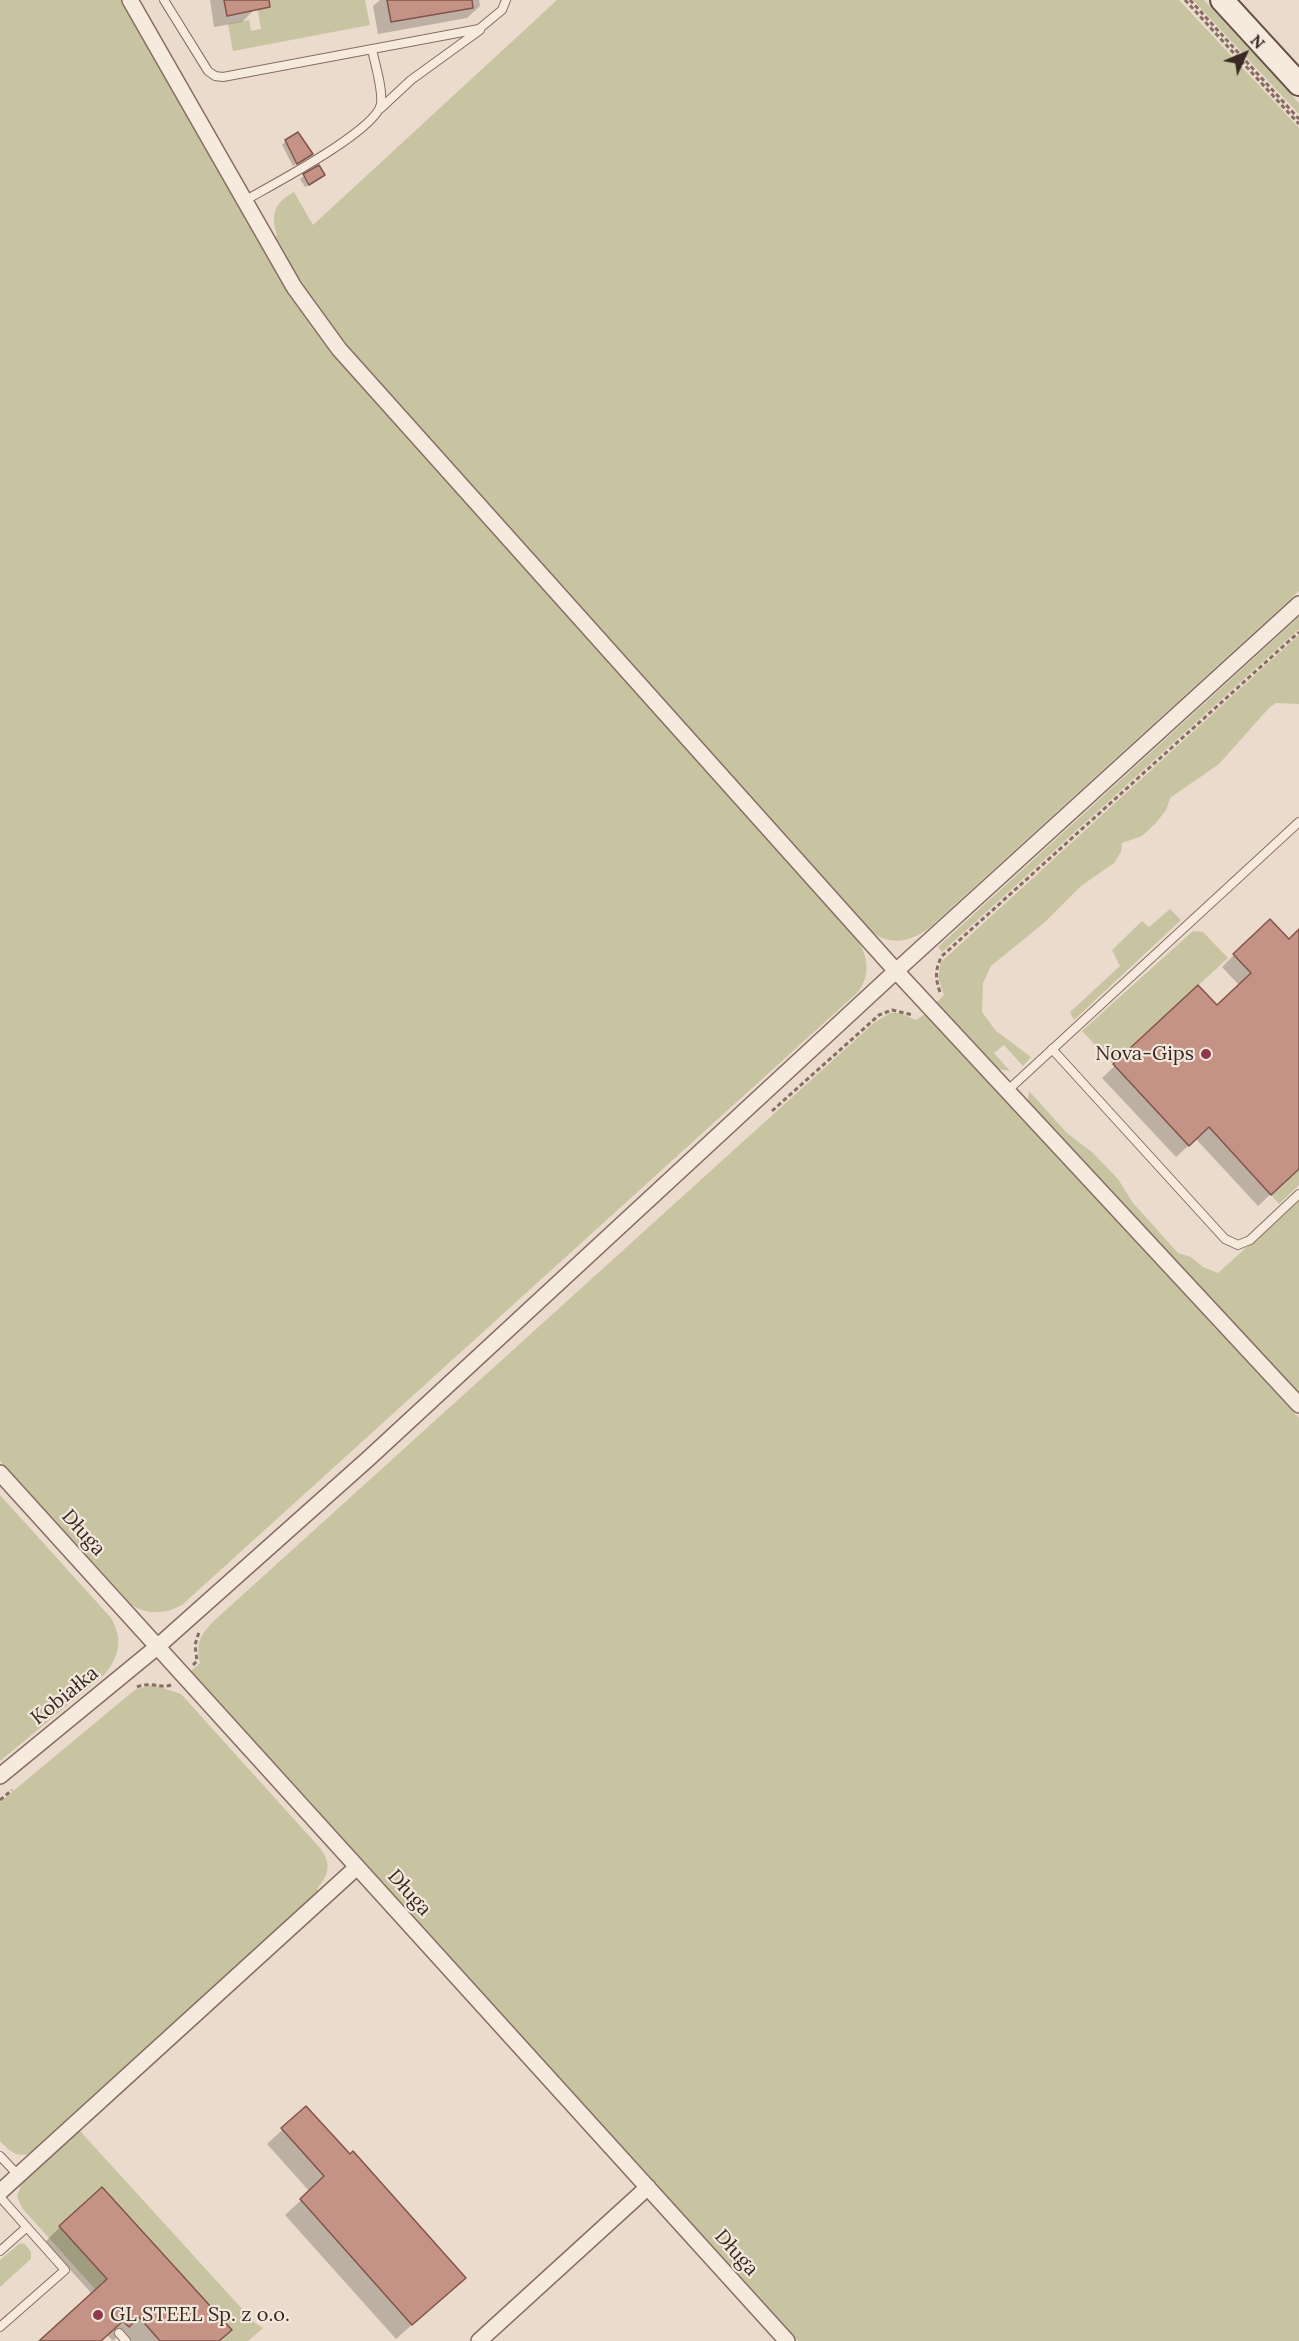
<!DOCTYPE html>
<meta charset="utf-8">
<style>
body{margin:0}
#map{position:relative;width:1299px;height:2341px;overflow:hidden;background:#ebdbcc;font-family:Lora,serif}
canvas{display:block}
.north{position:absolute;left:1215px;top:24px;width:60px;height:60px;-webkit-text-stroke:4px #f3e7db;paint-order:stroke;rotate:46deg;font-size:16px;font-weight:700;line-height:24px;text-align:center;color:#392923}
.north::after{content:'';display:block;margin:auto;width:21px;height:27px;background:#392923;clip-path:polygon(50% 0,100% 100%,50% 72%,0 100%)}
</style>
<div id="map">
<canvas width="1299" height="2341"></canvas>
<div class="north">N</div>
</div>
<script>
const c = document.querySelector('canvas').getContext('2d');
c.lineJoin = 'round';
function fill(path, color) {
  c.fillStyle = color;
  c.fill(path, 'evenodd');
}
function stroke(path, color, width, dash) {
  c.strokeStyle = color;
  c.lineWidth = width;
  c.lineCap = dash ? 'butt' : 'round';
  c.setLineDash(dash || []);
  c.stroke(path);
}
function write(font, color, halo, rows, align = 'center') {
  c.font = font + ' Lora,serif';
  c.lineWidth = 4.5;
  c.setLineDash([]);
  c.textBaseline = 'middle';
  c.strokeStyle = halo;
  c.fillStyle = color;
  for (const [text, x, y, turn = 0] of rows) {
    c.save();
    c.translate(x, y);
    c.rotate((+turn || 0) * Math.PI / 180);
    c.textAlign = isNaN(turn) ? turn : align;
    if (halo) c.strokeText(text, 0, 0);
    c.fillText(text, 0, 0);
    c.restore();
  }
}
fill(new Path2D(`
 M0,0H121L280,280L332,352L857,939C868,956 871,975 858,992L182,1605C165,1614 150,1615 133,1606L0,1461Z
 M256,0H365L370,25L233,51L228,24L249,20L251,31L261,29Z
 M557,0H1179L1299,128V591L929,928C910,943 886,947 868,928L347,345L300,283L274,238L277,235C270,214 275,202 294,192L313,225Z
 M1193,0H1204L1299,103V114Z
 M1299,617V629L942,952L938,947Z
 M1299,635V704L1276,703L1269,708L1219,764L1170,798L1166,810L1155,824L1142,836L1122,843L1121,852L1114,863L1081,886L1045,922L991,966L983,983L982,1012L996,1031L1031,1057L1023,1066L1004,1045L994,1053L1010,1071L997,1069L936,1003L944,995L938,977L941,962Z
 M1170,909L1181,920L1074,1020L1070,1012L1120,966L1112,950L1142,921L1149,927Z
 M1193,931L1203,932L1228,958L1113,1064L1082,1031Z
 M890,1013H900L916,1020L925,1014L1299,1418V2341H798L191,1671L200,1663C195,1642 201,1634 216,1619L874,1023Z
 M1029,1091L1067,1133L1093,1153L1118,1179L1133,1203L1178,1253L1191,1257L1203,1267L1218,1273L1299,1200V1395L1032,1108L1028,1101Z
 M1299,1169V1185L1279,1204L1271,1195Z
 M0,1495L111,1618C123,1639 120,1656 104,1675L0,1761Z
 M154,1685L181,1694L320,1848C332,1864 329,1874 317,1889L320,1893L37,2151C19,2159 12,2154 0,2141V1802L136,1689Z
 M80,2131L255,2323L263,2328L248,2341H219L231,2329L102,2187L86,2201L107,2279L95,2289L22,2208L17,2196L22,2183Z
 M20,2243L25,2244L31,2252V2259L0,2287V2260Z`), '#c8c4a1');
fill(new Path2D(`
 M210,0H253L255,9L242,22L214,27Z
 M380,0H479L480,6L467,18L378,34L373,6Z
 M286,141L311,154L293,166L282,145Z
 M304,176L319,179L305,187L300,179Z
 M1299,931V1168L1258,1206L1196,1139L1176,1157L1102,1078L1198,987L1217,1007L1240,986L1222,967L1234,955L1289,941Z
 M306,2108L464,2278L396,2339L285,2215L310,2192L267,2144Z
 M60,2227L218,2341H131L123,2332L113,2341L107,2335L100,2341H41L92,2294L45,2242Z`), '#0003');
const building = new Path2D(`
 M224,0H269L270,7L227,16Z
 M387,0H472L473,8L391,22Z
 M298,132L313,154L297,164L285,140Z
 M319,165L325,175L309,185L303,174Z
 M1270,919L1289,939L1299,929V1169L1271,1195L1209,1127L1189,1146L1113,1064L1198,985L1217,1005L1251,973L1233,954Z
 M306,2106L350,2154L353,2151L466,2278L412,2325L300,2199L324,2176L281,2128Z
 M102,2187L232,2330L219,2341H160L139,2317L129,2327L123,2321L101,2341H39L107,2279L59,2226Z`);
fill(building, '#c59286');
stroke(building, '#83544a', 1.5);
const lane = new Path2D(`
 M164,0L208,71L215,76L223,77L479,29L502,10L506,0
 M381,108L411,80L480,30
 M244,201C270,186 376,131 381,104C383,88 375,65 372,49
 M1052,1049L1225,1239L1238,1245L1250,1240L1299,1194
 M1007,1091L1299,822
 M0,2156L18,2175
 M0,2197L65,2270L0,2327
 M0,2251L27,2227
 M119,2333L126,2341`);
const street = new Path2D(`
 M130,0L294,287L339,349L896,971L1299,1405
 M0,1473L787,2341
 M0,1776L157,1647L368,1459L896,971L1299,604
 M0,2192L357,1867
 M479,2341L648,2187`);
const secondary = new Path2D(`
 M1222,0L1299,84`);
stroke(lane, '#876d62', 10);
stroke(street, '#876d62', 18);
stroke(secondary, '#694e44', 26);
stroke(new Path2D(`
 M1185,0L1299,124
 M1190,0L1299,119
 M940,992C935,978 935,969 942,956L1299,632
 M772,1111L879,1015L892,1010L913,1015
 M193,1665L197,1661L195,1645L199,1632
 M137,1687C151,1681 161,1689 171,1685
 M0,1800L12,1790`), '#876d62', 3, [4.5, 3]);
stroke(lane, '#f6eadf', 8);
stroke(street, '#f6eadf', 15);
stroke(secondary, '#f6eadf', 22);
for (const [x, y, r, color] of [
 [1206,1054,6,"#8f384c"],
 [98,2315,6,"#8f384c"]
]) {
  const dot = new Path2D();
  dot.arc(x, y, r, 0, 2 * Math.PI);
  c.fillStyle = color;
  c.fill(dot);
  stroke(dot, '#f3e7db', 2);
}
write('20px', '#392923', '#f3e7db', [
 ["Nova-Gips",1194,1054],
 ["GL STEEL Sp. z o.o.",110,2315,"left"]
], 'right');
write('20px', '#392923', '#f3e7db', [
 ["Długa",83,1533,48],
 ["Kobiałka",65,1696,-39],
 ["Długa",409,1893,48],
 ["Długa",736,2253,48]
]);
</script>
